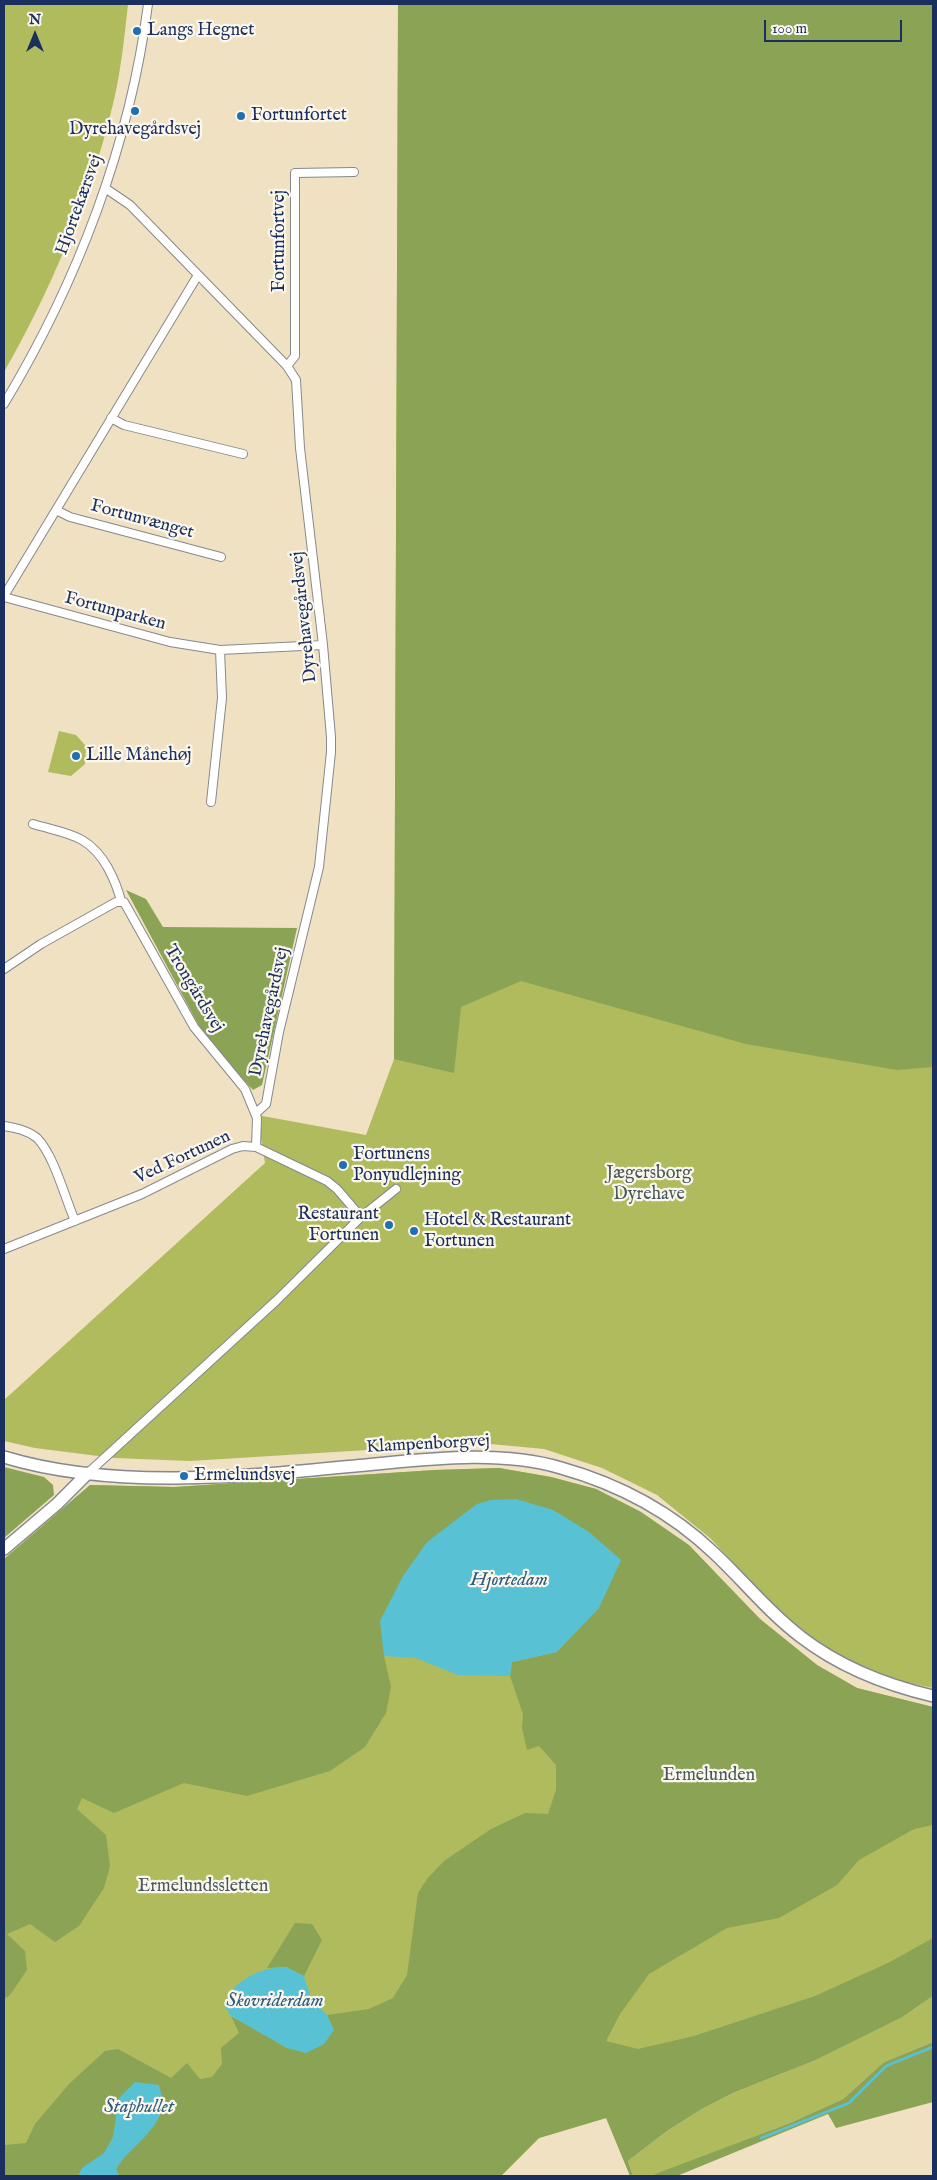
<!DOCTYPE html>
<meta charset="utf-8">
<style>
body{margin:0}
#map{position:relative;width:937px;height:2180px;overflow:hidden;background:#f0e1c2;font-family:"IM FELL English",serif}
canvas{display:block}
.frame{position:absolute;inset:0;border:5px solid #1b2f5e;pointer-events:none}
.north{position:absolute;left:10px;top:10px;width:50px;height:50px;-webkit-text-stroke:4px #fbf7ec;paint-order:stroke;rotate:0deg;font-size:14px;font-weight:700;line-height:20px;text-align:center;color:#1b2f5e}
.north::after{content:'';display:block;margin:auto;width:18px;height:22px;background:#1b2f5e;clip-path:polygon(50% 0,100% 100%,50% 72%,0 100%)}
.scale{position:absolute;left:764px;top:20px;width:138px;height:22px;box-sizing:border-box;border:2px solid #1b2f5e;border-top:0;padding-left:6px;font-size:15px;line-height:18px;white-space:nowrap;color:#1b2f5e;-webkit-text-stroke:4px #fbf7ec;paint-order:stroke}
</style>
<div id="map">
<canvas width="937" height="2180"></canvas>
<div class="frame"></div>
<div class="north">N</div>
<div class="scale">100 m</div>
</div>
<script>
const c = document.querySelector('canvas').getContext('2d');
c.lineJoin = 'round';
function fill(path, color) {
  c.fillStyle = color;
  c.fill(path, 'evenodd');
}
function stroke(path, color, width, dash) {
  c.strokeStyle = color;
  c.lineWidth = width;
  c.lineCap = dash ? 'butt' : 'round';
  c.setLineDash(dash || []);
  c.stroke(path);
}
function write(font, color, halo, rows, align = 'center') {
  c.font = font + ' "IM FELL English",serif';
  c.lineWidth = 4.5;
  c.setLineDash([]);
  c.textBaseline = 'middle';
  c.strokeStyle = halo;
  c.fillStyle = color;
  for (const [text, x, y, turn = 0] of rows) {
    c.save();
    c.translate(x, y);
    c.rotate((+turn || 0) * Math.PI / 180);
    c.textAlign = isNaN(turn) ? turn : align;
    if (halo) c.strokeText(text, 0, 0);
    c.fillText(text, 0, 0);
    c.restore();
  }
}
fill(new Path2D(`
 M4,4H128C124,41 120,80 110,116C89,200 47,298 4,372Z
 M398,4H933V1688L900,1681L836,1655L784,1616L710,1538L657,1495L602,1468L544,1449L480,1443L190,1461L114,1458L35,1448L4,1441V1400L265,1163L257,1115L366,1135L394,1059Z
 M59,731L76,735L86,746L85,764L71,776L48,772Z
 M499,1468L551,1477L596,1489L641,1512L689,1546L760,1619L817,1665L857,1688L933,1707V1982L606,2118L539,2138L501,2176H4V1559L90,1485L174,1487L435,1470Z
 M933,1996V2042L884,2062L843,2099L790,2123L668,2170L650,2176H633L628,2161L667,2131L702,2109L733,2093L816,2060L901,2018Z`), '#afbb5d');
fill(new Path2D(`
 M398,4H933V1067L897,1070L746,1044L521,981L461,1007L454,1073L394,1059Z
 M126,890L146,899L163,927L297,928L262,1085L253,1090L205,1037Z
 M4,1467L44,1477L53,1485L54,1495L4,1538Z
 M499,1468L551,1477L596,1489L641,1512L689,1545L760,1619L817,1665L857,1688L933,1707V1825L914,1829L859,1860L837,1885L779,1918L727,1928L649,1974L620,2014L606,2041L638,2049L694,2036L815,1996L890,1962L933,1938V1996L901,2018L816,2060L733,2093L702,2109L667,2131L628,2161L633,2176H630L606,2118L539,2138L501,2176H119L116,2169L123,2158L119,2098C116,2115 117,2140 104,2154C95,2163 84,2165 78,2176H4L5,2145L26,2143L35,2124L69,2084L105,2051L118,2049L171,2078L187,2063L200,2079L212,2077L222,2064L221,2048L239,2033L231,2016L287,2048L334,2031L327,2015L369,2009L393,1998L407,1975L418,1893L427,1879L444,1861L491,1829L525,1813L548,1814L556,1790V1765L539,1746L527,1750L522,1728L523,1714L510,1676L512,1662L557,1652L384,1656L391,1687L386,1713L365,1747L330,1771L247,1796L184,1783L114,1813L82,1798L77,1809L106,1835L110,1866L104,1888L79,1926L55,1942L30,1924L7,1934L25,1951L27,1970L10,1995L4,1999V1559L90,1485L174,1487L435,1470Z
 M295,1923L312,1924L322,1940L304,1976L286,1967L267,1968Z
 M933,2042V2102L836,2128L828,2114L677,2176H650L790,2123L843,2099L884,2062Z`), '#8ba354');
fill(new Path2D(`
 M516,1499L553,1510L589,1532L621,1560L599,1608L557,1652L512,1662L510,1676L458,1675L416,1658L384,1656L380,1621L403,1576L427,1542L477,1504L491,1500Z
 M286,1967L304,1976L311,1999L327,2015L334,2030L324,2044L306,2053L287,2048L231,2016L224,2005C235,1978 260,1968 286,1967Z
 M135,2082L159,2085C160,2090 163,2099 163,2104C159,2132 129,2147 116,2169L119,2176H78L82,2168L104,2153L113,2137L119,2098Z`), '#58c2d4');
stroke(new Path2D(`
 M761,2138L849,2103L886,2066L933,2047`), '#58c2d4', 2.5);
const street = new Path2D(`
 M105,188L130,205L287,366L296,380L300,448L323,645L331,737V752L319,867L279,1032L266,1104L256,1113
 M287,366L295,356V173L354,172
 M4,404C77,283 130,145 148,4
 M111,418L124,425L243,454
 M56,510L70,517L221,557
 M4,596L198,275
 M4,597L170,642L220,650L323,645
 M211,802L222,698L220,650
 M33,824C67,834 89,834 108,868C114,879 118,889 121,901
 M4,969L41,944L116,902H124L194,1027L245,1089L257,1118L256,1147
 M4,1126C16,1128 27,1130 37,1138C54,1155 65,1198 75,1221
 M4,1249L142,1194L232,1149L243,1146L256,1147L327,1181L337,1189L361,1217
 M88,1473L277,1300L361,1217L396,1189`);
const secondary = new Path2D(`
 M4,1457C113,1490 242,1477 355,1466C422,1460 496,1449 561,1468C618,1484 671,1512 714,1553C744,1581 767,1611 801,1637C840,1667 886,1685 933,1696
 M4,1549L57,1504L88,1473`);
stroke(street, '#868890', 10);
stroke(secondary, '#868890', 14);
stroke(street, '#fff', 8);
stroke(secondary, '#fff', 11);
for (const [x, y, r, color] of [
 [137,31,5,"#1f6fb2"],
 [135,111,5,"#1f6fb2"],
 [241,116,5,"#1f6fb2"],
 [76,756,5,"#1f6fb2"],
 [343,1165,5,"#1f6fb2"],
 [389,1225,5,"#1f6fb2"],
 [414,1231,5,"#1f6fb2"],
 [184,1476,5,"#1f6fb2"]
]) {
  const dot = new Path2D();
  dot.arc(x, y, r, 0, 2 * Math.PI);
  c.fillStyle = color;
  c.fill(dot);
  stroke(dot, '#fbf7ec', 2);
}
write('18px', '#1b2f5e', '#fbf7ec', [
 ["Langs Hegnet",147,31],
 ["Fortunfortet",251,116],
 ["Dyrehavegårdsvej",135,130,"center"],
 ["Lille Månehøj",86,756],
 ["Fortunens",353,1155],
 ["Ponyudlejning",353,1176],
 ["Restaurant",379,1215,"right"],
 ["Fortunen",379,1236,"right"],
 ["Hotel & Restaurant",424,1221],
 ["Fortunen",424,1242],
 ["Ermelundsvej",194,1476]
], 'left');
write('18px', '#1b2f5e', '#fbf7ec', [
 ["Hjortekærsvej",80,205,-70],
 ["Fortunfortvej",280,241,-90],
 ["Fortunvænget",142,520,15],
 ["Fortunparken",115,612,15],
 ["Dyrehavegårdsvej",305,617,-96],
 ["Trongårdsvej",193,989,59],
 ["Dyrehavegårdsvej",270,1012,-78],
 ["Ved Fortunen",183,1158,-25],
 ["Klampenborgvej",428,1445,-3]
]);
write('18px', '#47595e', '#fbf7ec', [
 ["Jægersborg",649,1174],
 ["Dyrehave",649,1195],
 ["Ermelunden",709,1776],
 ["Ermelundssletten",203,1887]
]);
write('italic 19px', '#2d5b81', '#fbf7ec', [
 ["Hjortedam",509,1581],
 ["Skovriderdam",275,2002],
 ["Staphullet",139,2108]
]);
</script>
